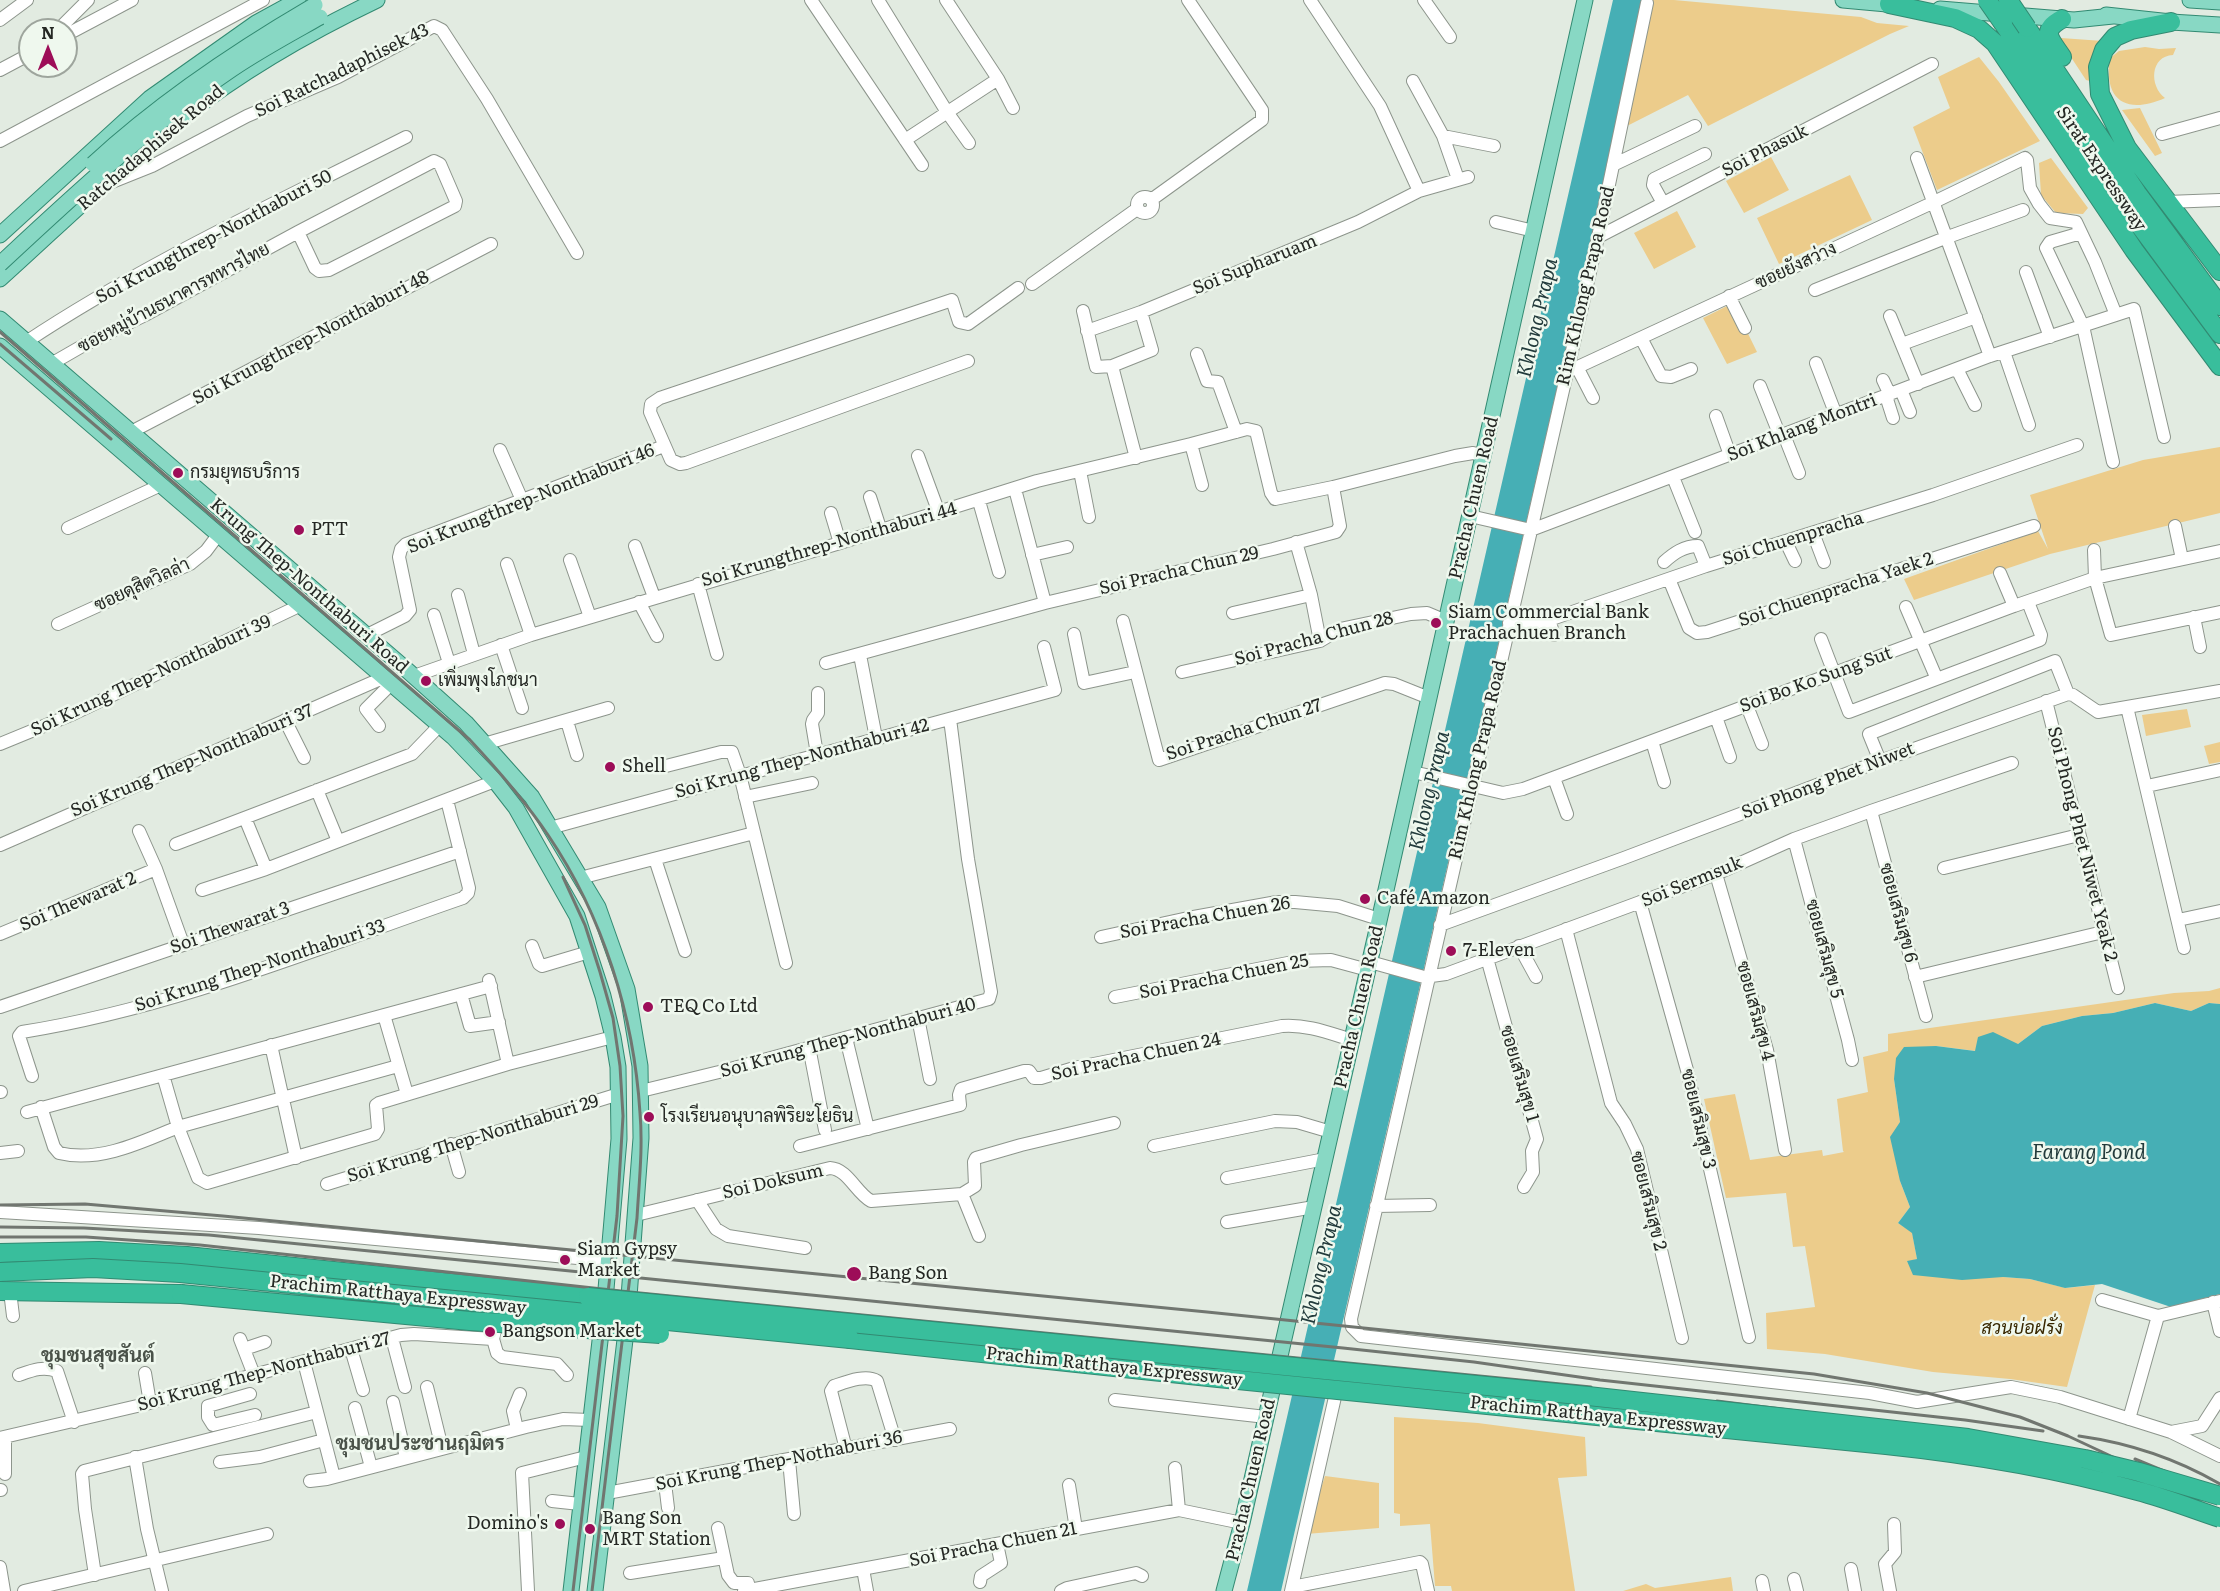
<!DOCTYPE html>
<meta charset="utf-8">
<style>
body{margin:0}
#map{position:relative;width:2220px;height:1591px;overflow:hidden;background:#e2ebe1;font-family:Literata,serif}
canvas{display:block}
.north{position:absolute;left:18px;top:18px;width:60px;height:60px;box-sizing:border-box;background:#eff8ee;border:2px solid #9ea59d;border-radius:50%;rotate:0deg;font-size:16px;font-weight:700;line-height:24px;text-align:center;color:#252824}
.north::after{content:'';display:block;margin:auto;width:21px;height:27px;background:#9d0d58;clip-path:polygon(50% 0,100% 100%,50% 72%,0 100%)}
</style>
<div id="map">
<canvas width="2220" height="1591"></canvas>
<div class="north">N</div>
</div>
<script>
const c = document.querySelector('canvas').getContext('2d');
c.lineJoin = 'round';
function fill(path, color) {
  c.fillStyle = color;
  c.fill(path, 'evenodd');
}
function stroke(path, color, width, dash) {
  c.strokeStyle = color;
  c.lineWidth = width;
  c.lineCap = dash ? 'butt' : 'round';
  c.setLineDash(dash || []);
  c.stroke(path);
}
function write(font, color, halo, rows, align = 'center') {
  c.font = font + ' Literata,Sarabun,serif';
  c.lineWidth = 5;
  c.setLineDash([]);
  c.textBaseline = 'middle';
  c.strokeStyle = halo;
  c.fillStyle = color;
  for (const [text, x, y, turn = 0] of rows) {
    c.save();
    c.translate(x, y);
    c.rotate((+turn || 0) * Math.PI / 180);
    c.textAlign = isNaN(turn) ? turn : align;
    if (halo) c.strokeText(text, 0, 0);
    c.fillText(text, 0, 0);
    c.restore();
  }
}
fill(new Path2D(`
 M1652,0H1674L1861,17L1877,23L1909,26L1890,34L1708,126L1688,95L1627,126Z
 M2061,38L2103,41L2096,55L2090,81L2086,80L2061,42Z
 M2145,47L2159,49L2176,48L2173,55C2150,56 2149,86 2165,98C2127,115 2103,101 2110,58L2119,51Z
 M1979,57L1999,82L2040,141L1937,190L1913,127L1950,108L1938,77Z
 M2140,108L2162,153L2155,156L2122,110Z
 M1771,157L1789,190L1744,213L1726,181Z
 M2051,158L2088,208L2083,214L2056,213L2041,195L2039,163Z
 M1850,175L1872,220L1779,264L1757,218Z
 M1677,211L1696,247L1654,269L1634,233Z
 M1733,303L1757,352L1727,364L1703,318Z
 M2220,447V513L2050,554L1914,600L1904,579L2038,531L2048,549L2030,495L2143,460Z
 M2187,709L2191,727L2146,736L2142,715Z
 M2220,742V762L2209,764L2204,746Z
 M2220,988V1004L2209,1003L2191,1011L2155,1003L2113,1013L2082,1016L2042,1026L2018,1044L1976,1051L1936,1046L1894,1079L1900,1122V1181L1910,1207L1898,1223L1912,1232L1917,1259L1907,1262L2003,1277L2030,1279L2066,1288L2095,1285L2067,1387L2010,1379L1933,1372L1825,1354L1767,1349L1766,1313L1815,1307L1805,1246L1793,1247L1786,1193L1726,1198L1704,1099L1735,1094L1750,1160L1822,1150L1823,1156L1844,1152L1843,1151L1837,1099L1868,1092L1863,1057L1888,1051V1034L2174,993L2209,991Z
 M1394,1417L1478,1423L1585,1437L1587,1476L1558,1478L1575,1591H1452L1451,1586H1435L1430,1524L1400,1526V1514L1394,1513Z
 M1325,1476L1379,1483V1528L1306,1534Z
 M1731,1577L1733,1591H1623L1646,1584L1655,1588Z`), '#eccc8b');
fill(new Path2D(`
 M1613,0H1646L1281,1591H1247Z
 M2155,1003L2191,1011L2209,1003L2220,1004V1294L2171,1307L2102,1284L2065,1288L2030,1279L2003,1277L1962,1280L1913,1275L1907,1261L1917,1259L1912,1233L1898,1223L1910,1207L1900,1181L1890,1137L1900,1122L1894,1079L1896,1058L1904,1047L1936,1046L1975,1051L1978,1037L1993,1032L2018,1044L2042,1026L2082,1016L2113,1013Z`), '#46afb5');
const minor = new Path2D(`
 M811,0L922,165
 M878,0L947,112L969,143
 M946,0L998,79L1013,108
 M1310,0L1380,106L1419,191
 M1424,0L1450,37
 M1647,3L1598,237L1351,1319L1352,1327L1361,1336L1870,1393L1917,1402L2011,1387L2060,1397L2171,1432L2220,1456
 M0,20L27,0
 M58,30L88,0
 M66,35L132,0
 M0,70L30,54
 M1413,81L1443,136
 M2162,134L2220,118
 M905,140L998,79
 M0,141L263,0
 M1917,158L1990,356
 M1613,165L1695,126
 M1458,179L1443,136L1494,146
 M107,184L152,166L247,116L338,77L434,26L442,30L487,99L577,253
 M1137 205a8 8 0 1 1 16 0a8 8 0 1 1-16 0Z
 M1151,200L1262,120V110L1188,0
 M2167,202L2220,200
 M1663,203L1653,185L1654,179L1705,154
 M1496,222L1534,231
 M2081,233L2050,242L2046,248L2083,326L2113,462
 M1598,237L1932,64
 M2026,272L2050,337
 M1032,284L1137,209
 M1815,290L1945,238L2023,210
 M1729,296L1745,328
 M1083,311L1096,367L1112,366
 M1890,316L1918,384
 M1087,331L1141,312L1358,222L1419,191L1468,177
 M1641,338L1661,376L1671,377L1691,369
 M26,342C145,263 278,202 406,137
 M1902,344L1976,317
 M2004,352L2029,425
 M1197,354L1207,381L1218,382L1236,432
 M968,361L686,463L680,464L671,460L650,412L651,404L660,398L952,300L959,322L968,324L1018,288
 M1816,363L1836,415
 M51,364L84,345L145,315L298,232L434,161L440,164L456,201L455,206L329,270L319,271L315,268L298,232
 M1577,367L1593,398
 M1957,369L1975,405
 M1567,372L1932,203L2025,158L2027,160L2030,188L2039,204L2050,218L2076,222L2095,262L2116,315
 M1883,380L1890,395
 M1760,386L1780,436
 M1901,390L1910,412
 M1886,396L1893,418
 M1716,416L1730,455
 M131,432L491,244
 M1784,435L1799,473
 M1191,444L1202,485
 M500,450L522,500
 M918,456L939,513
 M1136,458L1112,366L1152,350L1141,312
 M1080,471L1089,517
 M1673,477L1695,532
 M1015,489L1045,603
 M870,497L881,531
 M979,501L999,572
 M831,513L840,543
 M1470,516L1531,530L1990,356L2134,309L2164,437
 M2175,526L2182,559
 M68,528L161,485
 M1813,533L1824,562
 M1296,542L1311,595L1320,641
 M1786,542L1795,561
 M635,546L654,597
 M2094,550L2095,578L2111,635L2220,612
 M1032,555L1067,547
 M570,560L590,617
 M1664,562C1674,553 1684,546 1698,546L1706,566
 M507,564L531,635
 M2000,573L2014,606
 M1669,579L1689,628L1697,633L1707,632L2034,526
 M698,584L717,654
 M458,595L474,654
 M639,602L657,636
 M1906,607L1936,677
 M1233,613L1311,595
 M434,615L449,663
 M2194,617L2200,647
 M1549,620L1554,635
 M1123,621L1159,760L1385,683L1394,684L1429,698
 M1509,623L1519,626L1549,620L1706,566L1933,495L2077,445
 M58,624L190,564L206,551L218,535
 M1074,634L1084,683L1135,672
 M367,635L405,616L410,610L399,557L401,549L406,544L664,446
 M1821,639L1849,712L2040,640L2041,635L2028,602
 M501,645L522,708
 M860,655L876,738
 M826,663L1045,603L1273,549L1336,532L1340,526L1333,487L1455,456L1473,453L1483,456
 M1182,672L1320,641L1340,629L1411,614L1427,613L1446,621
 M414,676L531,635L840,543L1037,481L1191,444L1247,429L1256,431L1271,493L1275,499L1333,487
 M2046,701L2118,988
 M1747,706L1762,744
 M2127,707L2184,948
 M1716,717L1730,757
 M285,720L304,758
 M567,721L577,755
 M379,726L366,709L392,683
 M1652,741L1664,782
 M0,744L73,714L301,605
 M484,744L608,708
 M817,754L812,724L813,720L818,713V693
 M1880,761L1869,734L2055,661L2068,694
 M662,767L721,752H732L740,775L786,963
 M1413,772L1503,793L1523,789L2014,606L2095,578L2220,551
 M1554,778L1567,814
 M2147,786L2220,770
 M317,790L338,841
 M745,797L812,783
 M1871,811L1926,1016
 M245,818L266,869
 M550,828L1055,690L1044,647
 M139,831L156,869L183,944
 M1794,839L1848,1040L1852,1060
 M176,844L412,754L440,725
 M0,845L385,677
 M655,859L685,951
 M1944,868L2079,835
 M1716,874L1767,1050L1785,1150
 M580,878L754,833
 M202,890L266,869L495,781
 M1640,902L1687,1070L1749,1337
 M2178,920L2220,911
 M1440,925L1624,858L1880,761L2068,694L2073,695L2098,712L2220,691
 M1566,929L1611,1103L1625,1124L1637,1149L1682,1338
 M0,934L156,869
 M1101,937L1188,918L1277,902H1295L1338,906L1379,919
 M532,946L539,964L542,966L589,952
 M1519,946L1536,977
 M1487,958L1537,1139L1532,1151L1533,1172L1524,1187
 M1370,962L1424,977L1446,974L1716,874L1794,839L1871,811L2012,763
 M1915,977L2103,932
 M489,980L508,1064
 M461,994L470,1026L499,1022
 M1115,997L1298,961L1331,960L1368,970
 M0,1007L460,851
 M384,1015L407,1094
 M918,1018L930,1079
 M846,1038L868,1129
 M271,1045L296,1158
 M809,1047L825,1130
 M163,1075L178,1127L198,1178L207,1183L375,1134L378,1129L376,1105L379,1103L508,1064L613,1037
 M32,1076L19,1036L22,1032C174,1008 318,948 463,898L468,893L469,888L447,800
 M641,1091L719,1072L989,999L991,992L968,859L950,719
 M0,1092H1
 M41,1107L54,1147L59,1153C99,1163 142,1142 178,1127L398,1066
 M27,1112L491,986
 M451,1144L459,1172
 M800,1146L960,1105L959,1095L961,1089L1024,1071H1029L1034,1078H1041L1074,1068L1282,1026C1306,1024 1329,1033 1352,1040
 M1154,1146L1275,1121L1297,1122L1331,1132
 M0,1153L18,1151
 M1227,1178L1325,1159
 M327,1184L619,1094
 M962,1194L979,1236
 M697,1200L716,1229L728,1236L805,1248
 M1376,1206L1430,1205
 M0,1212L259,1228L609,1261
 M636,1215L830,1168C848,1169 856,1193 871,1201L962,1194L975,1186L974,1162L976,1158L1021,1145L1114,1123
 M1227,1222L1314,1207
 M10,1291L13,1316
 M2102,1300L2158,1316L2220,1301
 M2213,1302L2220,1331
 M392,1338L405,1387
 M240,1339L254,1375
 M493,1339L497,1353L502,1357L557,1364L567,1375
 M244,1349L265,1342
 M351,1349L363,1390
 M304,1362L334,1477
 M145,1373L150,1403
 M19,1375C33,1370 43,1366 57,1371L74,1422
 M427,1387L442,1448
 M250,1394L208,1406V1417L213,1425L255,1415
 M1115,1400L1266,1417
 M393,1402L406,1458
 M355,1408L371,1467
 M2129,1419L2158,1316
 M517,1429L513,1411L520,1394
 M2171,1432L2202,1426L2220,1398
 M5,1437V1474
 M0,1438L150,1403L401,1335L414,1334L493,1339L499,1316
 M846,1449L831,1391L834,1386C846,1382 866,1374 877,1381L895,1440
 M135,1457L147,1529L162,1591
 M789,1460L794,1514
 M220,1462L260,1457L324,1440
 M1175,1468L1179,1510
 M310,1481L327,1479L526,1427L563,1419L590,1420
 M665,1483L668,1508
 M1069,1485L1076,1529
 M0,1490H1
 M607,1493L950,1429
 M552,1501L580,1504
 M718,1528L728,1575L734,1583H748L749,1590
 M0,1567L4,1591
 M863,1569L867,1591
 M1851,1569L1855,1591
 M630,1573L724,1558
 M95,1575L85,1509L82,1474L84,1471L317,1412
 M1794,1579L1797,1591
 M1762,1581L1764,1591
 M980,1582L981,1576L1001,1563L997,1544
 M1292,1587L1420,1562L1422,1564L1428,1591
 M24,1591L267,1534
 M528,1591L522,1473L586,1457
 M744,1591L1179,1510L1242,1523
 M1061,1591L1067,1588L1136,1573L1142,1576
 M1291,1591L1340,1375
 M1890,1591L1885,1564L1895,1552L1894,1524`);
const major = new Path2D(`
 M1843,0L1898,5
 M2190,0L2220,2
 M1940,9L2074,20L2113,16
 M2106,15L2171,22L2220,25
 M0,235L150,98L256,23L298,0
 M0,279C60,225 118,168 182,118C242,71 308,33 377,0
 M0,319L408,671L466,723L532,797L598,907L627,989L640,1066L641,1138L627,1323L595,1591
 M0,346L453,737L495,781L516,808L577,916L603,996L613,1037L618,1067L619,1139L606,1289L571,1591
 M1224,1591L1242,1523L1386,890L1585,0`);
const highway = new Path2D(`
 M1889,4L1955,18L1979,29L1995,43L2134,250L2220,366
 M2171,22L2131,30L2115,37L2104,50L2098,67L2100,94L2127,148L2220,271
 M2003,23L2135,219L2220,334
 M2027,28L2137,193L2220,306
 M2062,57C2051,40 2039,31 2062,19
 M0,1253L99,1251L187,1256L588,1297
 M0,1291L181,1294
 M850,1339L1218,1378`);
stroke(minor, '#8d958c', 14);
stroke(major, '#328a72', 17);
stroke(highway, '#328a72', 20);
stroke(minor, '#fff', 12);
stroke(major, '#88d8c4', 15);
stroke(highway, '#39be9c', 18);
stroke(new Path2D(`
 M0,332L470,740C498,770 525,801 548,835C603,916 634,1016 640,1113C643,1148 639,1183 637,1218L592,1591
 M0,344L111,439
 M563,877L585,925L600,972L613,1018L620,1066L623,1116L617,1216L573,1591
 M0,1205L85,1204L223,1216L1207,1312L1814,1374L1927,1393L2020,1417L2068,1436L2145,1472L2220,1516
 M0,1227L84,1228L209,1235L1343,1348L1474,1362L1600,1380L1965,1420L2043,1431
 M0,1237H86L200,1245L630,1292L1591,1387
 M1717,1401L1869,1420L1977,1440L2091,1452
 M2079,1436C2129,1443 2177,1459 2220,1484
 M2135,1459L2220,1494`), '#717670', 3);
const majorBridge = new Path2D(`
 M93,164C160,102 236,51 315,5
 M0,264C74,195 148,126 232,69C260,50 290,34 320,17`);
const highwayBridge = new Path2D(`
 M1987,0L2003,23
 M2008,0L2027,28
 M0,1272L93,1268L180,1273L850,1339
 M181,1294L470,1321L660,1334
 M588,1297L1588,1396L1968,1438L2085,1459L2139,1472L2220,1496
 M1218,1378L1886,1445C1972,1454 2055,1468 2138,1491C2165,1498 2193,1509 2220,1518`);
stroke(majorBridge, '#328a72', 17, []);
stroke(highwayBridge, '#328a72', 20, []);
stroke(majorBridge, '#88d8c4', 15);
stroke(highwayBridge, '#39be9c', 18);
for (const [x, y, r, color] of [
 [178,473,6,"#9d0d58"],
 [299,530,6,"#9d0d58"],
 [1436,623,6,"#9d0d58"],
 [426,681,6,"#9d0d58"],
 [610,767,6,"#9d0d58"],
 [1365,899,6,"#9d0d58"],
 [1451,951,6,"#9d0d58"],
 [648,1007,6,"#9d0d58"],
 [649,1117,6,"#9d0d58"],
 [565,1260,6,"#9d0d58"],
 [854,1274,8,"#9d0d58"],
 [490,1332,6,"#9d0d58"],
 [560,1524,6,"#9d0d58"],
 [590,1529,6,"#9d0d58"]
]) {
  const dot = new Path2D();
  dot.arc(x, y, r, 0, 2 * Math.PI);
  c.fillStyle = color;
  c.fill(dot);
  stroke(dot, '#eff8ee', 2);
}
write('18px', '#252824', '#eff8ee', [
 ["Soi Ratchadaphisek 43",342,71,-26],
 ["Ratchadaphisek Road",151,148,-40],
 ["Soi Phasuk",1765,151,-27],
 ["Sirat Expressway",2101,169,56],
 ["Soi Krungthrep-Nonthaburi 50",214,237,-28],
 ["Soi Supharuam",1255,265,-22],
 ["ซอยยังสว่าง",1796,266,-25],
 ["Rim Khlong Prapa Road",1586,286,-77],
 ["ซอยหมู่บ้านธนาคารทหารไทย",174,298,-28],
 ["Soi Krungthrep-Nonthaburi 48",311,338,-28],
 ["Soi Khlang Montri",1802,428,-21],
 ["Pracha Chuen Road",1474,498,-77],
 ["Soi Krungthrep-Nonthaburi 46",531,499,-22],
 ["Soi Chuenpracha",1793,539,-17],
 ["Soi Krungthrep-Nonthaburi 44",829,545,-16],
 ["Soi Pracha Chun 29",1179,571,-13],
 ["ซอยดุสิตวิลล่า",142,585,-25],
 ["Krung Thep-Nonthaburi Road",309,586,41],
 ["Soi Chuenpracha Yaek 2",1836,590,-18],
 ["Soi Pracha Chun 28",1314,639,-15],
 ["Soi Krung Thep-Nonthaburi 39",151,676,-25],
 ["Soi Bo Ko Sung Sut",1816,680,-20],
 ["Soi Pracha Chun 27",1244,730,-18],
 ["Soi Krung Thep-Nonthaburi 42",802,759,-15],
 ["Rim Khlong Prapa Road",1478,760,-77],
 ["Soi Krung Thep-Nonthaburi 37",192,761,-23],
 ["Soi Phong Phet Niwet",1828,781,-21],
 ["Soi Phong Phet Niwet Yeak 2",2082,844,76],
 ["Soi Sermsuk",1692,882,-22],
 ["Soi Thewarat 2",78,902,-23],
 ["ซอยเสริมสุข 6",1898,913,75],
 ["Soi Pracha Chuen 26",1205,918,-10],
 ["Soi Thewarat 3",230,928,-19],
 ["ซอยเสริมสุข 5",1824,949,75],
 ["Soi Krung Thep-Nonthaburi 33",260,966,-18],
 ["Soi Pracha Chuen 25",1224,977,-11],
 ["Pracha Chuen Road",1359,1007,-77],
 ["ซอยเสริมสุข 4",1755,1011,75],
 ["Soi Krung Thep-Nonthaburi 40",848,1038,-15],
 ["Soi Pracha Chuen 24",1136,1057,-12],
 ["ซอยเสริมสุข 1",1519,1074,74],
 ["ซอยเสริมสุข 3",1698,1119,77],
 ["Soi Krung Thep-Nonthaburi 29",473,1139,-17],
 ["Soi Doksum",773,1182,-13],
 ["ซอยเสริมสุข 2",1648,1201,76],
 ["Prachim Ratthaya Expressway",398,1295,6],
 ["Prachim Ratthaya Expressway",1114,1367,6],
 ["Soi Krung Thep-Nonthaburi 27",264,1372,-15],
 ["Prachim Ratthaya Expressway",1598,1416,6],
 ["Soi Krung Thep-Nothaburi 36",779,1461,-11],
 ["Pracha Chuen Road",1251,1480,-77],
 ["Soi Pracha Chuen 21",993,1545,-11]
]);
write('18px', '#252824', '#eff8ee', [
 ["กรมยุทธบริการ",190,473],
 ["PTT",311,530],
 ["Siam Commercial Bank",1448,613],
 ["Prachachuen Branch",1448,634],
 ["เพิ่มพุงโภชนา",438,681],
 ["Shell",622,767],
 ["Café Amazon",1377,899],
 ["7-Eleven",1463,951],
 ["TEQ Co Ltd",660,1007],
 ["โรงเรียนอนุบาลพิริยะโยธิน",661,1117],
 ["Siam Gypsy",577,1250],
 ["Market",577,1271],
 ["Bang Son",868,1274],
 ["Bangson Market",502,1332],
 ["Bang Son",602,1519],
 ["MRT Station",602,1540],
 ["Domino's",548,1524,"right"]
], 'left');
write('italic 18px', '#382700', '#eff8ee', [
 ["สวนบ่อฝรั่ง",2022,1329]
]);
write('italic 20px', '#233b3c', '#eff8ee', [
 ["Khlong Prapa",1538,318,-77],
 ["Khlong Prapa",1430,791,-77],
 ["Farang Pond",2089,1153],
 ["Khlong Prapa",1322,1265,-77]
]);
write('bold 20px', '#4a5249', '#eff8ee', [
 ["ชุมชนสุขสันต์",98,1356],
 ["ชุมชนประชานฤมิตร",420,1444]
]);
</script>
